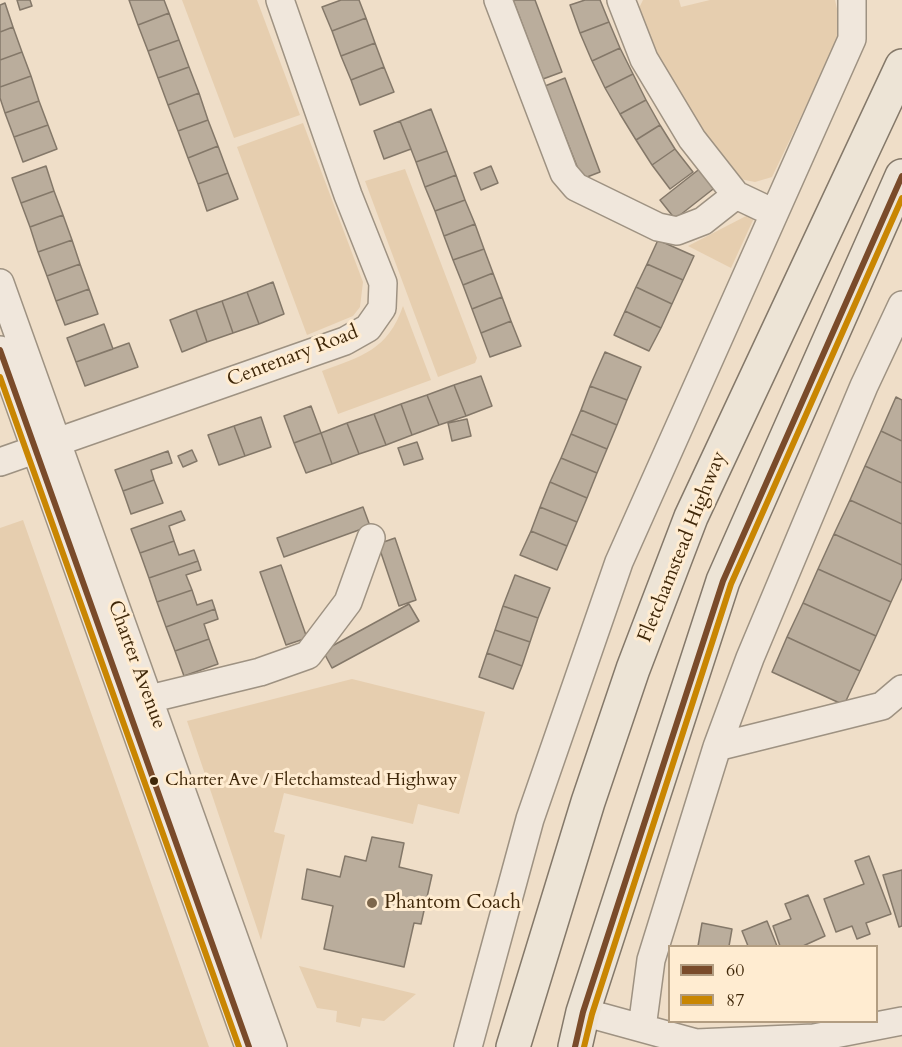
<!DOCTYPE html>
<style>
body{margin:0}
#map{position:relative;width:902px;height:1047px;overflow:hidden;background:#efdec8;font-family:Cardo,serif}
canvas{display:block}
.legend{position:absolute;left:668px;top:945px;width:210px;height:78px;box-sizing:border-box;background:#ffecd1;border:2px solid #b29d81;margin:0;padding:8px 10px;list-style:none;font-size:18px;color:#3f2709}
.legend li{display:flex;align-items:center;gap:12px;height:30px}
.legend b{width:30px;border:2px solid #b29d81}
</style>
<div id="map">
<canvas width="902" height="1047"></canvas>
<ul class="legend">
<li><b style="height:8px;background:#7a4b2a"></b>60</li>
<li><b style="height:8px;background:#c98602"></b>87</li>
</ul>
</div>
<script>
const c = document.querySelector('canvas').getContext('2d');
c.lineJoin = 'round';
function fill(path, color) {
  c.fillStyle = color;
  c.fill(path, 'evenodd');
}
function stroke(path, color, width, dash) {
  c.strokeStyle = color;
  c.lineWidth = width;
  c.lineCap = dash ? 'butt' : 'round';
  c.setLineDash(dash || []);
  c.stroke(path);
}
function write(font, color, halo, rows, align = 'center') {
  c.font = font + ' Cardo,serif';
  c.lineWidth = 6;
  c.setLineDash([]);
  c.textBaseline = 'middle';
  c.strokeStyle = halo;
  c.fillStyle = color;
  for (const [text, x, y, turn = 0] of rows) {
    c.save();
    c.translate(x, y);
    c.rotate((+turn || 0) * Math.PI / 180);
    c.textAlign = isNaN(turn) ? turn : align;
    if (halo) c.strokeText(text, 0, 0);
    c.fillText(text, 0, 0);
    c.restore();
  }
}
fill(new Path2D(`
 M182,0H257L300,115L234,138Z
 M643,0H679L681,7L710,0H835L842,31L772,177L755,182L740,179L718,160L664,75L638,10Z
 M303,123L363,282L360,307L353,316L307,335L237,147Z
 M405,169L477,358L475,363L438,377L365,181Z
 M748,215L754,218L731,268L688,246Z
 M403,306L431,380L338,414L322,371C362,356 388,350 403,306Z
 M23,520L209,1047H0V528Z
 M352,679L485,712L459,814L418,804L413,824L284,793L274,832L285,835L261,940L187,721Z
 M299,966L416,994L384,1021L362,1018L360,1027L336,1022L337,1011L317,1008Z`), '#e6ceaf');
const building = new Path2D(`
 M17,0H30L32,6L20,10Z
 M129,0H164L169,13L138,25Z
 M341,0H359L366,18L332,31L322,7Z
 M513,0H535L562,72L543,79Z
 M585,0H600L609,22L580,33L570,5Z
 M5,3L13,27L0,32V5Z
 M169,13L179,40L148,51L138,25Z
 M366,18L375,43L341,56L332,31Z
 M609,22L620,48L592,61L580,33Z
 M13,27L22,52L0,60V32Z
 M179,40L189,67L158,78L148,51Z
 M375,43L384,67L351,80L341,56Z
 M620,48L633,74L605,88L592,61Z
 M22,52L31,76L0,87V60Z
 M189,67L199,93L168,105L158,78Z
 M384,67L394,92L360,105L351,80Z
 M633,74L646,100L620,114L605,88Z
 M31,76L39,101L5,113L0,98V87Z
 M565,78L600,172L582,179L545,86Z
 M199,93L208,120L178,131L168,105Z
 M646,100L660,125L636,140L620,114Z
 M39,101L48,125L14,137L5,113Z
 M431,109L447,151L416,162L400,121Z
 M208,120L218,146L188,158L178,131Z
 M400,121L411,149L384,159L374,131Z
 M48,125L57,149L23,162L14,137Z
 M660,125L675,149L652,165L636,140Z
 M218,146L228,173L198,184L188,158Z
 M675,149L693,172L670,189L652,165Z
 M447,151L456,175L425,187L416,162Z
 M46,166L54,191L21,203L12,178Z
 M491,166L498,183L481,190L474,173Z
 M702,167L717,186L675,219L660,200Z
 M228,173L238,199L207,211L198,184Z
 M456,175L465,200L435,211L425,187Z
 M54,191L63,215L30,227L21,203Z
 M465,200L475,224L444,236L435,211Z
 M63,215L72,240L38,252L30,227Z
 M475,224L484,249L453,260L444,236Z
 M72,240L80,264L47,276L38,252Z
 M658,240L694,256L683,280L647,264Z
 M484,249L493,273L463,285L453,260Z
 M80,264L89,289L56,301L47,276Z
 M647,264L683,280L672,304L636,287Z
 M493,273L502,297L472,309L463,285Z
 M273,282L284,314L259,324L247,292Z
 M636,287L672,304L661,328L625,311Z
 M89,289L98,314L65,325L56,301Z
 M247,292L259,324L233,333L222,301Z
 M502,297L511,321L481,333L472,309Z
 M222,301L233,333L207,342L196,310Z
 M196,310L207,342L182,352L170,320Z
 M625,311L661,328L649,351L614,335Z
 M511,321L521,346L490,357L481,333Z
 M104,324L113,349L76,362L67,338Z
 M129,343L138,367L85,386L76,362Z
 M605,352L641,367L627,400L590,386Z
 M481,376L492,406L466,416L454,385Z
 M454,385L466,416L439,425L427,395Z
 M590,386L627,400L617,425L581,410Z
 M427,395L439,425L412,435L401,404Z
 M896,397L902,400V441L881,431Z
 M401,404L412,435L386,445L374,414Z
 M311,406L321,433L294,443L284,416Z
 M581,410L617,425L607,449L571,434Z
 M374,414L386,445L359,454L347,423Z
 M261,417L271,447L245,456L234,426Z
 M467,419L471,436L452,441L448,423Z
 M347,423L359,454L332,464L321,433Z
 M234,426L245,456L219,465L208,435Z
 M881,431L902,441V483L865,466Z
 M321,433L332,464L306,473L294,443Z
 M571,434L607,449L597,473L561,458Z
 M417,442L423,459L404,465L398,448Z
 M192,450L197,461L183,467L178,456Z
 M168,451L172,463L151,470L154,480L123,491L115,470Z
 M561,458L597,473L587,498L550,482Z
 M865,466L902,483V524L850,500Z
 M154,480L163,503L131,514L123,491Z
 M550,482L587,498L577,522L540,507Z
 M850,500L902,524V565L834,534Z
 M363,507L370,526L284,557L277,538Z
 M540,507L577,522L567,546L531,531Z
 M181,511L185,520L169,526L174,541L140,553L131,529Z
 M531,531L567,546L557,570L520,555Z
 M834,534L902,565V578L891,602L818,569Z
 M395,538L416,600L399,606L378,544Z
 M174,541L179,555L194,550L198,561L149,578L140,553Z
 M198,561L201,570L186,575L192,590L157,602L149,578Z
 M281,565L307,638L286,645L260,572Z
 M818,569L891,602L876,636L803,603Z
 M515,575L550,588L538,618L503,606Z
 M192,590L197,605L212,600L215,609L166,627L157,602Z
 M803,603L876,636L860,671L787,637Z
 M409,604L419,621L332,668L323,651Z
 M503,606L538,618L530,642L495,630Z
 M215,609L218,619L204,624L209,639L175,651L166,627Z
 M495,630L530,642L522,666L487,653Z
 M787,637L860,671L844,705L772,672Z
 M209,639L218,664L184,676L175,651Z
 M487,653L522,666L513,689L479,677Z
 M372,837L404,843L399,867L432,875L421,924L414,923L404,967L324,949L333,906L302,899L307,869L340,877L345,856L366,861Z
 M869,856L891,914L866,923L870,934L857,939L852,926L836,932L824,899L864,884L855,861Z
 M902,870V926L899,927L883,875Z
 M808,895L825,936L803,946H780L773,926L791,919L785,904Z
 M767,921L777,946H748L742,931Z
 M702,923L732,929L729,946H698Z`);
fill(building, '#baad9c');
stroke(building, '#847869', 1.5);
const minor = new Path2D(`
 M498,0L564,173L576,187L658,227L677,231L703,221L736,195
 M621,0L644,59L692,139L736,195L774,213
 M0,283L273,1047
 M0,350L249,1047
 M0,462L345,341L368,328L382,308L383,283L348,195L280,0
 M149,699L260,672L308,655L348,602L371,538
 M717,747L882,706L902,689
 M583,1012L696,1043L814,1038L902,1021
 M642,1028L651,960L717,747L750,658L864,386L902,305
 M468,1047L530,819L619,562L852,39V0`);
const highway = new Path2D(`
 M513,1047L588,802L633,669L691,517L902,66
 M575,1047L583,1012L723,581L902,176`);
stroke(minor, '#9e9282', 30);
stroke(highway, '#847869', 36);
stroke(minor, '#f0e7dc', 27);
stroke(highway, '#ede4d6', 33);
stroke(new Path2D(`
 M0,350L249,1047
 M575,1047L583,1012L723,581L902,176`), '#7a4b2a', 6);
stroke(new Path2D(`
 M0,377L239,1047
 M584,1047L592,1014L731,584L902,198`), '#c98602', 6);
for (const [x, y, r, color] of [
 [154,781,5,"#3f2709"],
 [372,903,6,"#7d674c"]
]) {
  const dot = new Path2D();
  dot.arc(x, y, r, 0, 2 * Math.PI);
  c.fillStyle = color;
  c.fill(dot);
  stroke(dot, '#ffecd1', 2);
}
write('18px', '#3f2709', '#ffecd1', [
 ["Charter Ave / Fletchamstead Highway",165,781]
], 'left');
write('20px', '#3f2709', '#ffecd1', [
 ["Centenary Road",293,357,-21],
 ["Fletchamstead Highway",683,547,-68],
 ["Charter Avenue",136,665,70]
]);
write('20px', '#3f2709', '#ffecd1', [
 ["Phantom Coach",384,903]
], 'left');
</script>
